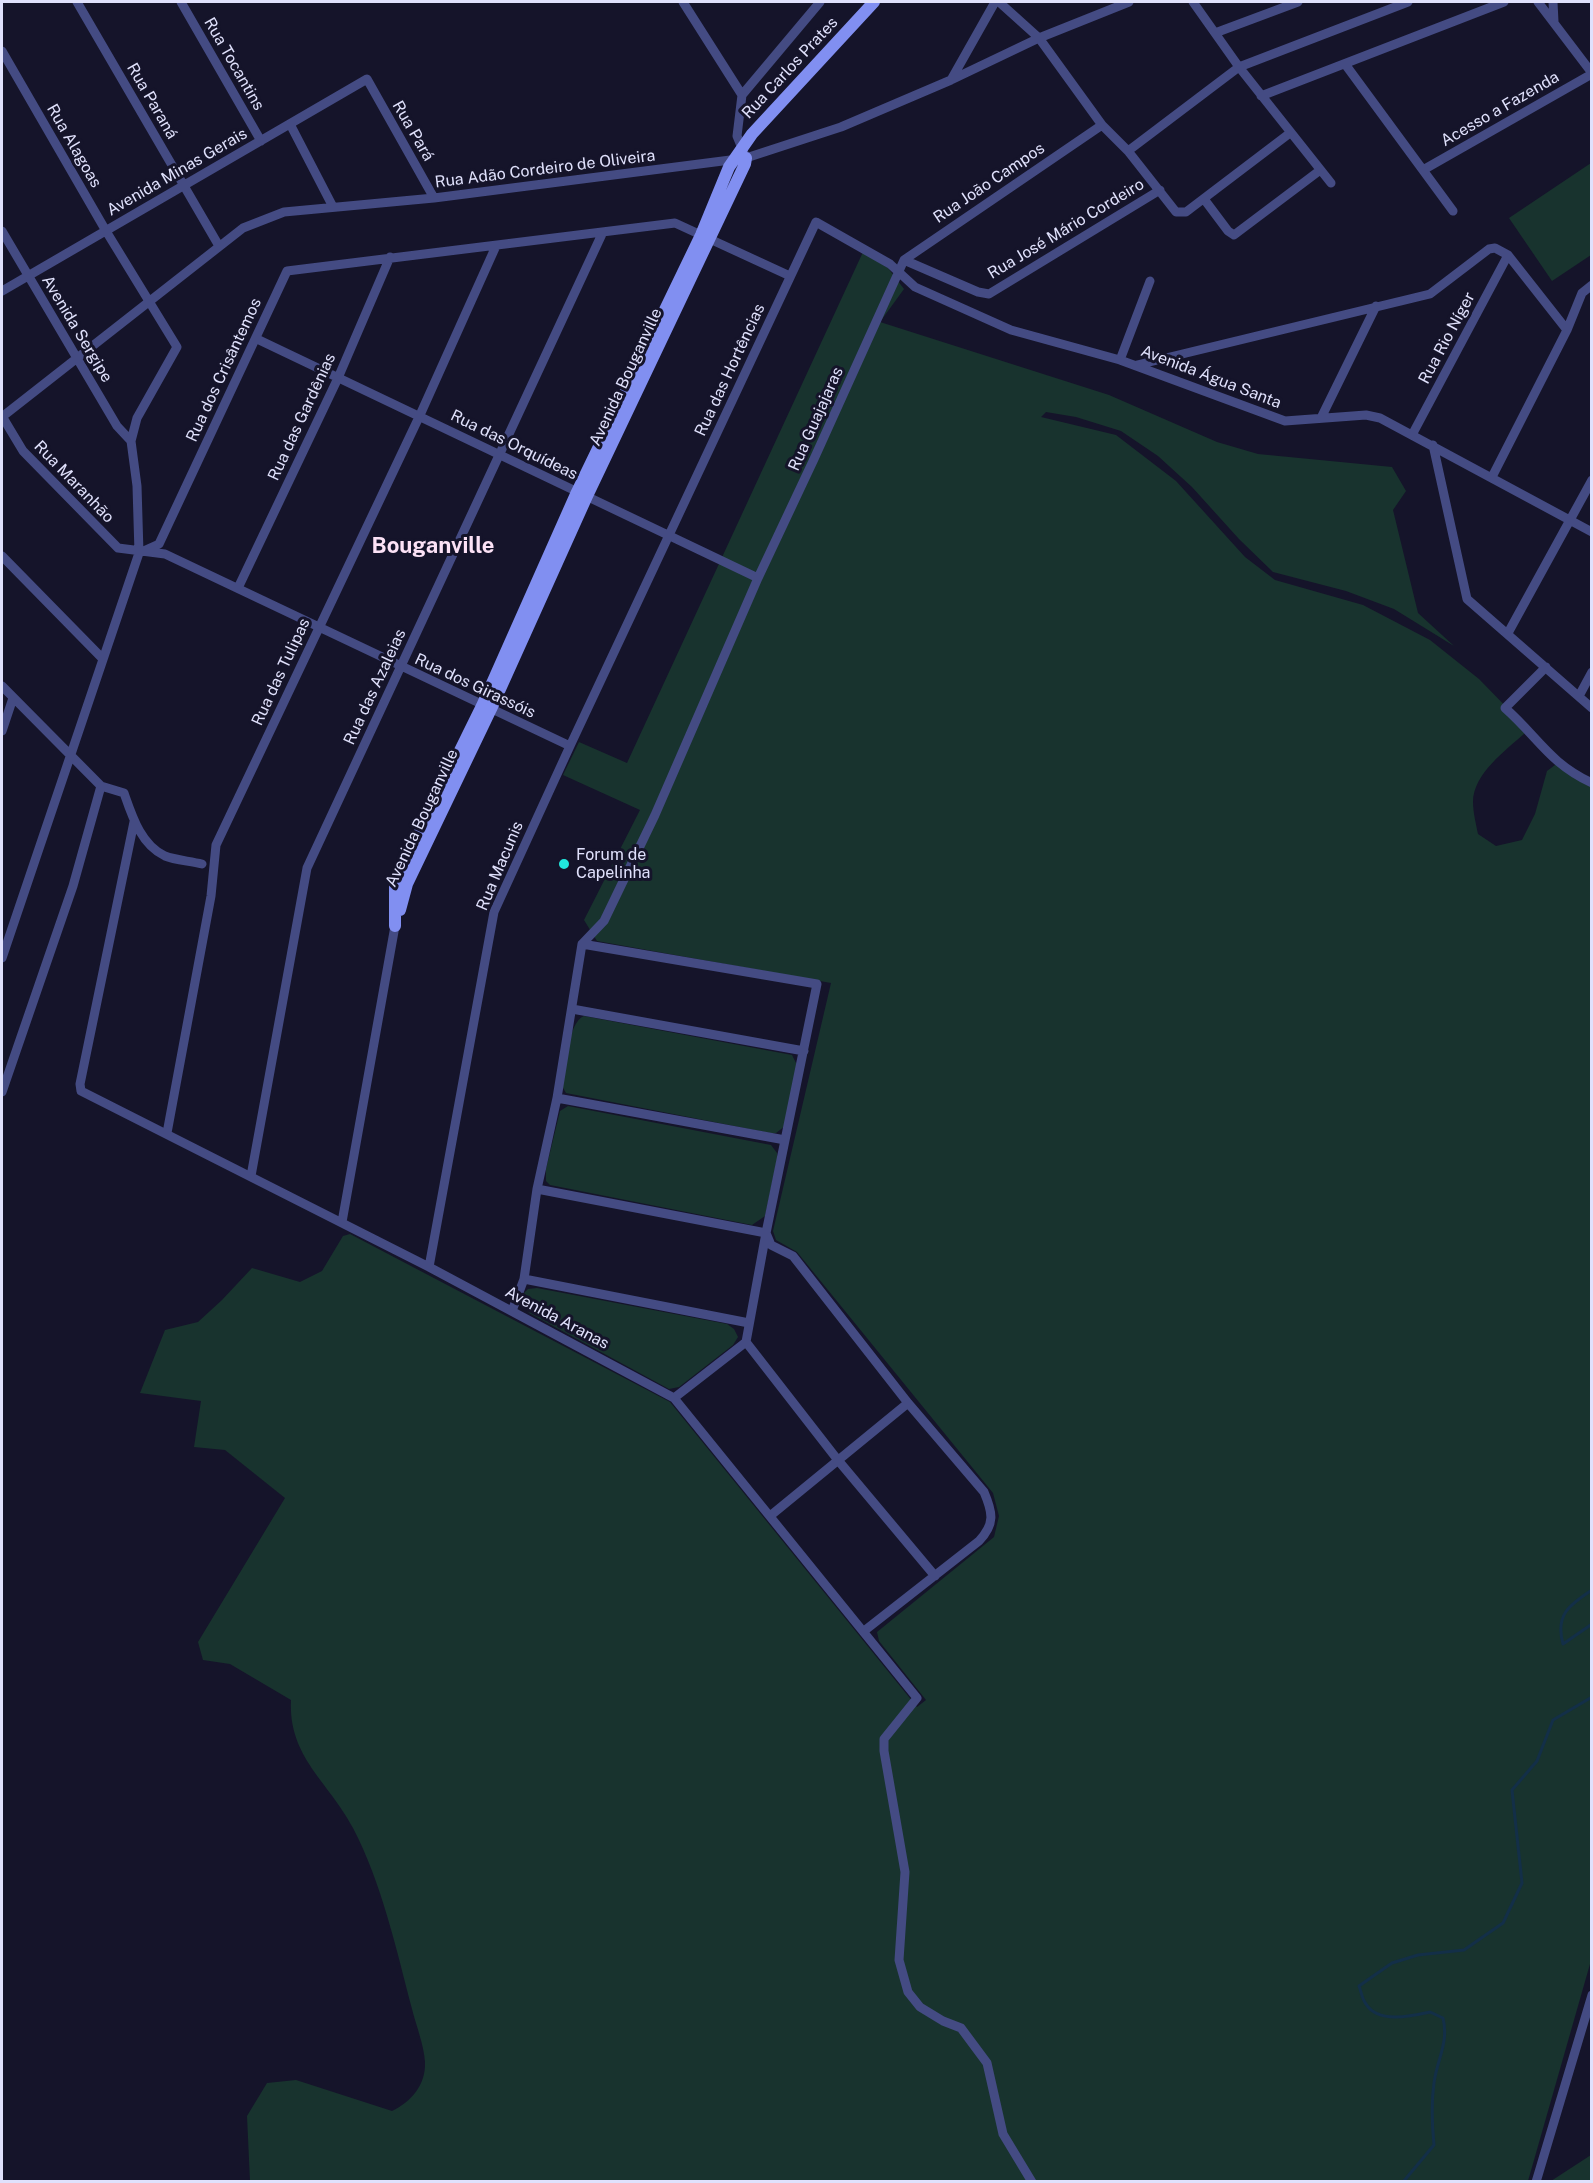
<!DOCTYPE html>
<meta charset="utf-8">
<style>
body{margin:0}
#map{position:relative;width:1593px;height:2183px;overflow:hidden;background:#15142a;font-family:"Public Sans",sans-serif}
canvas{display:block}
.frame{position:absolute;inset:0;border:3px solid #e0e1fc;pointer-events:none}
</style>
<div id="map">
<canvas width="1593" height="2183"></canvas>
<div class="frame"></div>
</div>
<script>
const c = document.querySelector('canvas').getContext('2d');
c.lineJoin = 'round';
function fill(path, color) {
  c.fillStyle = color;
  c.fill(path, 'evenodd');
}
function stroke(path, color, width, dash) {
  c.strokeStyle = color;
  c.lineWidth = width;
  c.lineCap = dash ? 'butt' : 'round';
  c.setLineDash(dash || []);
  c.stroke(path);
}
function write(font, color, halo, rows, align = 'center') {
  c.font = font + ' "Public Sans",sans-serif';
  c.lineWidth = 6;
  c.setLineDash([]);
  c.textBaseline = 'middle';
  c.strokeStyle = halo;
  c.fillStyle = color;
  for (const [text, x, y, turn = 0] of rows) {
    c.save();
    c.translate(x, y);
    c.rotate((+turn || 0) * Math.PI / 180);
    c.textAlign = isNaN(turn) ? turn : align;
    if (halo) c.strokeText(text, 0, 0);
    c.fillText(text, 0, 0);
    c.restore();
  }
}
fill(new Path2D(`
 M1591,163V255L1552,281L1509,218Z
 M863,252L888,268L904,289L880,322L1109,395L1217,442L1258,454L1392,467L1406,491L1393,510L1418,613L1454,646L1394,609L1346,591L1273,572L1239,539L1192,487L1158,456L1121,431L1076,417L1046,412L1041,417L1116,435L1176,481L1245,557L1275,580L1363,605L1430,640L1479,679L1518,719L1525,733C1506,750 1473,774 1473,802C1473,812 1476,824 1478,834L1496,846L1522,840L1535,814L1547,771L1559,762L1591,786L1592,1957L1528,2181H250L247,2116L267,2083L296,2080L392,2111C411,2102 426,2085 425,2062C424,2045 416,2025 412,2009C396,1948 382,1884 353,1828C329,1782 288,1757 291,1700L230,1664L203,1660L198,1642L285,1498L225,1450L194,1447L201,1401L140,1393L165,1330L198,1322L222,1300L252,1268L300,1282L322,1271L343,1236L350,1234L670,1402L917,1707L926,1700L879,1641L877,1632L994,1537L999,1516L993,1493L797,1252L776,1240L773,1231L831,983L597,941L584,920L640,810L563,775L579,742L627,763Z
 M584,1016L792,1055L797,1065L785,1126L776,1133H770L566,1093L562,1086C565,1069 568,1022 584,1016Z
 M568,1106L771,1145L777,1153V1160L765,1216L752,1225L550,1185L546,1181V1169L560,1111Z
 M537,1288L727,1324L734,1329L738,1337L733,1345L679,1387L669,1389L529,1313L525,1308L524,1293L528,1289Z
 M1591,2155V2181H1551Z`), '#18332e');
stroke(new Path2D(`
 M1592,1590C1569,1605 1555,1615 1563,1644L1592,1624
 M1403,2182L1434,2145C1432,2125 1431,2104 1434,2083C1437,2059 1449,2043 1443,2018L1430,2012C1412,2016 1378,2024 1366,2004C1362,1999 1361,1991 1359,1986L1392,1963L1418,1955L1464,1950L1503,1923L1522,1883L1512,1790L1537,1761L1553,1720L1592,1697`), '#132f48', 3);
stroke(new Path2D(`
 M77,2L219,246
 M181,2L261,141
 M683,2L742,95L737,136L744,153
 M999,2L1039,38L1102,125L1128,151L1176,212H1186L1290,133
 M1193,2L1239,67L1331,183
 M1538,2L1592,73
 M1553,2L1554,22
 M1215,33L1298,2
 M2,51L106,231L177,347L137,418L131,441L137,486L139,553
 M1345,64L1453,211
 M951,80L995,2
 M742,95L820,2
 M1261,96L1504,2
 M290,124L332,205
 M1128,151L1239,67L1408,2
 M1423,170L1592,74
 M1204,199L1228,231L1234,235L1319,171
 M2,231L117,426L131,441
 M904,260L978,292L989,294L1160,190
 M2,291L367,79L434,198
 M257,339L758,578
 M1120,360L1150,281
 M1137,365L1430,294L1489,249L1495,248L1508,255L1567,330
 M2,416L23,451L118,548L165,554L570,746
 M2,417L243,228L284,212L434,198L746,158L841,127L951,80L1039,38L1129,2
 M1321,418L1376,306
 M1412,435L1508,255
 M1433,445L1467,599L1592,708
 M1492,477L1567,330L1582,293L1592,285
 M2,556L102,658
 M238,588L338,378L390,257
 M1508,633L1592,480
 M1546,667L1505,708C1538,737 1549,763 1592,783
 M2,686L101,786L124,793C132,816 141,845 165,856C175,860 190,861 202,864
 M1579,696L1592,672
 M2,731L13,698
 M134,822L80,1084L81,1091L429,1267L674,1398L917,1698L884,1739V1751L905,1872L899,1960L908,1992L920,2007L943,2021L961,2028L987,2063L1003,2134L1032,2182
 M582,944L817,984L766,1233L746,1342L674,1398
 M2,958L139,553L159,544L287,271L675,223L790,276
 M572,1009L804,1051
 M2,1092L73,886L101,786
 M557,1098L785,1140
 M167,1133L211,896L216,845L420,415L496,246
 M251,1176L307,868L602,234
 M537,1189L766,1233L771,1245L793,1256L908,1403L984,1492C993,1513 995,1524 979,1541L864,1631
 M342,1222L395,926
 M429,1267L494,912L570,746L816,222L890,264L915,287L1011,330L1120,360L1285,421L1366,415L1380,418L1592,532
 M524,1279L749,1323
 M512,1311L524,1279L537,1189L557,1098L582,944L604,921L655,815L758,578L814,459L904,260L1102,125
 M746,1342L837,1459L935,1576
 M770,1516L908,1403
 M1536,2182L1592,1995`), '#444b83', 9);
stroke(new Path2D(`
 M400,910L407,884L491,709L587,496L745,164L746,158
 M395,926V883L482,706L577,492L701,235L729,167L752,134L874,2`), '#818ff1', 12);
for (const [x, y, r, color] of [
 [564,864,6,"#21e7dd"]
]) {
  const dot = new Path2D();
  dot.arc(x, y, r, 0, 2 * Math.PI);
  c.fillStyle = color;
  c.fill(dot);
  stroke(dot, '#15142a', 2);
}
write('16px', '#e0e1fc', '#15142a', [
 ["Rua Tocantins",234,64,60],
 ["Rua Carlos Prates",790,68,-47],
 ["Rua Paraná",152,101,60],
 ["Acesso a Fazenda",1500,109,-30],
 ["Rua Pará",413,131,60],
 ["Rua Alagoas",74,146,60],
 ["Rua Adão Cordeiro de Oliveira",545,169,-7],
 ["Avenida Minas Gerais",177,172,-30],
 ["Rua João Campos",989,183,-34],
 ["Rua José Mário Cordeiro",1066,229,-31],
 ["Avenida Sergipe",77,329,59],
 ["Rua Rio Níger",1447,338,-62],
 ["Rua dos Crisântemos",224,370,-65],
 ["Rua das Hortências",730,370,-65],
 ["Avenida Bouganville",626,377,-65],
 ["Avenida Água Santa",1211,377,21],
 ["Rua das Gardênias",302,417,-65],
 ["Rua Guajajaras",816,419,-66],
 ["Rua das Orquídeas",514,445,26],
 ["Rua Maranhão",74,482,46],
 ["Rua das Tulipas",281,672,-65],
 ["Rua dos Girassóis",475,686,25],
 ["Rua das Azaleias",375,687,-65],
 ["Avenida Bouganville",422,818,-65],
 ["Rua Macunis",500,866,-67],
 ["Avenida Aranas",557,1318,28]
]);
write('16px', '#e0e1fc', '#15142a', [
 ["Forum de",576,855],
 ["Capelinha",576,873]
], 'left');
write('bold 22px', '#fce2f6', '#15142a', [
 ["Bouganville",433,546]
]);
</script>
